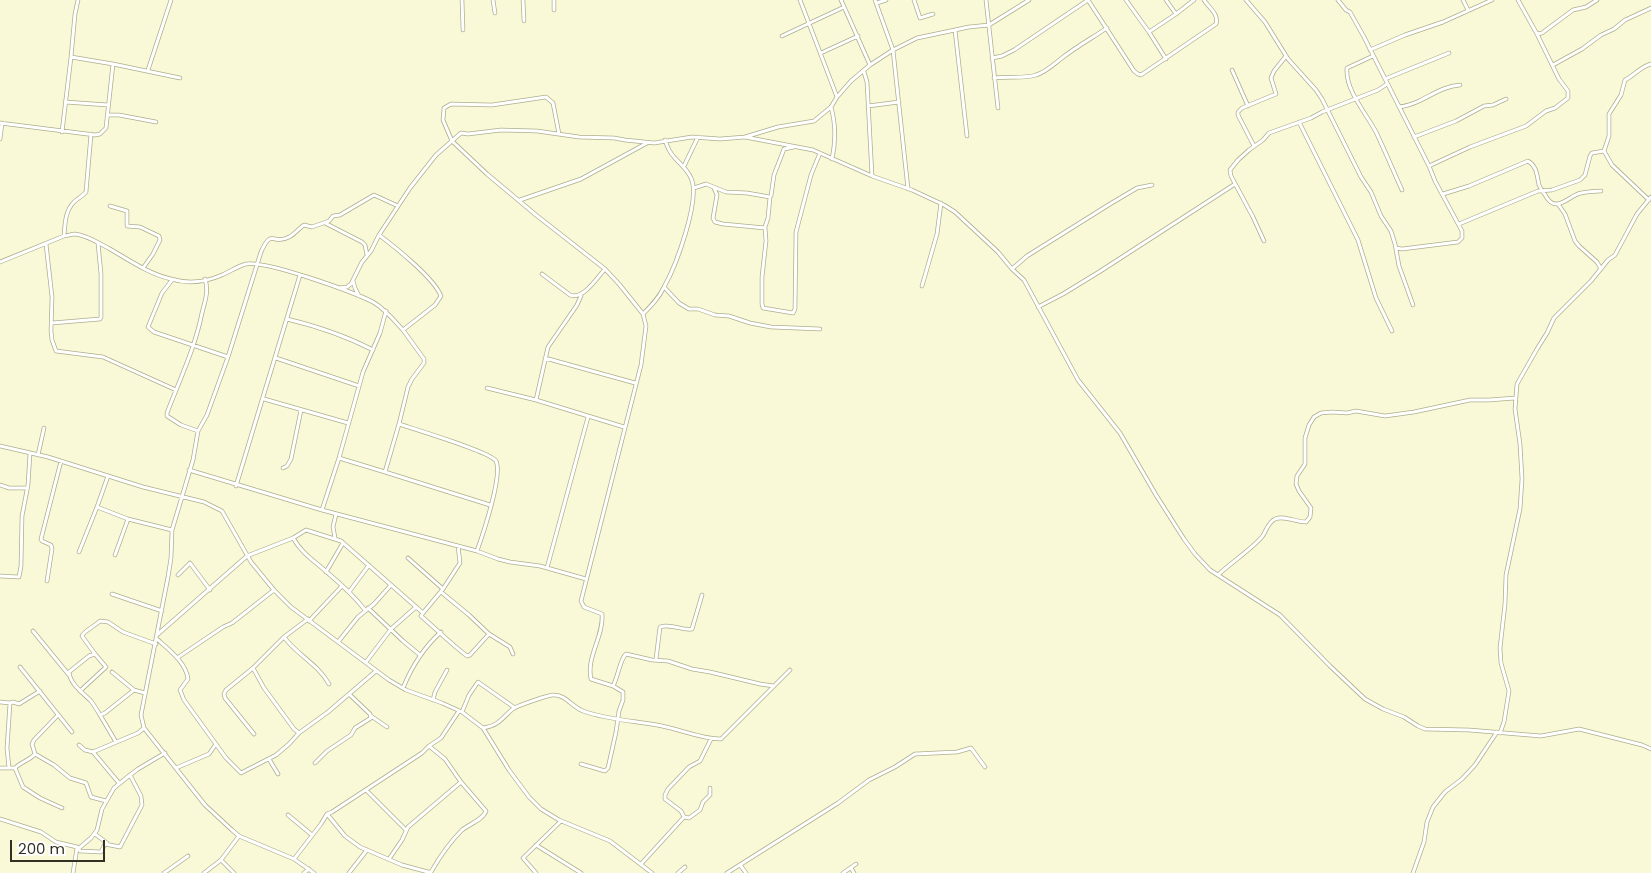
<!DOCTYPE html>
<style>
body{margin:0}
#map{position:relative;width:1651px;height:873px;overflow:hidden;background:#faf9d7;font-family:Poppins,sans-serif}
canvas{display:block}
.scale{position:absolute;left:10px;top:840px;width:95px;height:22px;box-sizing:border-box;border:2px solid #313023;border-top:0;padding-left:6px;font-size:15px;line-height:18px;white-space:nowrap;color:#313023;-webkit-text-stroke:4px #fff;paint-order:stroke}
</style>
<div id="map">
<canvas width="1651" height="873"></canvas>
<div class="scale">200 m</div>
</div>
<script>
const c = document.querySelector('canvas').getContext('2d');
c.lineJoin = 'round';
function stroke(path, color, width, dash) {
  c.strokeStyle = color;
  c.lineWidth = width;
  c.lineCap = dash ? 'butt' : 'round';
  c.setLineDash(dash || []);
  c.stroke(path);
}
const minor = new Path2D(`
 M462,0L463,30
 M493,0L495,13
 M523,0L524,21
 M554,0V10
 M800,0L837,97
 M841,0L870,65
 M875,0L893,50L908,189
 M914,0L920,18L933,14
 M986,0L998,108
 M1088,0L1134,71L1138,74L1141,75L1216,24C1219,14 1209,8 1204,0
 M1126,0L1149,32
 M1166,0L1176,14L1194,0
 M1246,0L1265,22L1288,59L1316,90L1322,99L1361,177L1371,192L1381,216L1391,231L1395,244L1399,266L1413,305
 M1338,0L1346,10L1350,12L1364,37L1429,166L1435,181L1462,231V238L1458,242L1402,249L1396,248
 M1463,0L1468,10
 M877,3L886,0
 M955,30L967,136
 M1537,34L1542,33L1573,10L1586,7L1597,0
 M782,36L844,7
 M1370,50L1405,35L1443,22L1492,0
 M821,53L858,36
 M1373,56L1347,68C1345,90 1366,113 1376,132C1385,151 1393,170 1402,190
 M71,57L113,64
 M992,58L1002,56L1014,50L1088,0
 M1166,59L1149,32L1176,14
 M1553,65L1582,49L1601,35L1614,29L1625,20L1651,8
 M148,70L171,0
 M1232,70L1248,106
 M864,72L867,82L872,176
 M994,78C1007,76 1025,79 1036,75C1046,72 1054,64 1062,58C1076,47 1092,38 1107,28
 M1385,79L1449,53
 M65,102L108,105
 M868,106L899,102
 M831,107C836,125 836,141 832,159
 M1399,107C1406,106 1413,104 1419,101C1432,95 1444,86 1460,85
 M108,115H119L156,122
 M1299,122L1358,240L1376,298L1392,331
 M0,123L95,135L100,134L106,128L113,64L180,78
 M62,132L71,57L75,14L78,0
 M559,134L553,103L546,97L492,105L451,104L444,108L443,120L452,141L487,174L536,215L605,269L619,284L643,314L646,326L641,365L581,601L584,607L602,614C604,636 586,657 591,679L613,686C618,677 620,659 626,654L652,660L668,661L692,669L710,672L760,684L774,686
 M745,137L778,127L814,121L831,107L837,97L851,81L870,65L893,50L917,38L969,27L989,25L1029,0
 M1414,137L1456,121L1484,106L1493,105L1506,99
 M0,139L2,123
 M1254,146L1238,115V112L1242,108L1276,94L1271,78L1274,71L1286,56
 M684,166L698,137
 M1429,166L1470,147L1526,126L1546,111L1555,108L1568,98V91L1559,79L1537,34L1518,0
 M694,188L706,184L726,192L747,193L770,197L771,196L774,175L784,149L794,147
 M714,188L717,195L713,218L715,222L723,224L765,228
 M1443,194L1469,186L1528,161C1537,166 1537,176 1539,185C1541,190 1545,194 1547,198C1557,213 1570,195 1581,193C1587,192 1595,191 1601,191
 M770,197L768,218L765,227L766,241L762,277V304L763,308L793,313L795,309L796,232L811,175L820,153
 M520,200L581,179L647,143
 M1649,200L1612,165L1604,151L1609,136V114L1621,95L1625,80C1635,75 1640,67 1651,64
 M1558,204L1565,214L1575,241L1579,246L1597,262L1601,269
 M110,206L127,211V226L140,227L159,236L160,240L153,254L143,268
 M325,223L362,242L365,245L367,255
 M1459,224L1538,191L1552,190L1580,180L1585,175L1590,156L1592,153L1604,151
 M64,236C65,224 65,211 74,202C78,198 83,196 86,192L91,134
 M1264,241L1253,217L1231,176L1230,170L1238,160L1249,150L1263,140L1269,133L1311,118L1322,112L1378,90L1387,84
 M46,244L52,297L51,331L52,340L56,351L103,357L176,390
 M0,262L64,236C67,236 71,234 75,234C87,235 100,244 110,249C129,260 149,274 171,279C188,284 206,282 222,275C231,271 238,266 246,264C266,260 353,292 373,302C385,309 394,320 403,330L435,305L441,296C434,278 395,247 379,235
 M1012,269L1027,256L1110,204L1137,188L1152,185
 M542,274L570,295C583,300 596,279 605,269
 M172,280L162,293L148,327L154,332L228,357
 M353,281L355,288L359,296
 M922,286L937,234L941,203
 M664,287L679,303L689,309H698L715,315L729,316L750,323L771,327L820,329
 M338,288L347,287L351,284L362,262L371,251L379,235L410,188L436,155L461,133L468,134L501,130L537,131L579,137L614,138L625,140L654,143L692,137L720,139L745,137L813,150L872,176L912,190L944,205L955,212L998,252L1012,269L1024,280L1078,380L1120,433L1156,495L1184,539L1195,554L1210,570L1280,615L1330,666L1365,699L1383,709L1404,717L1418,726L1425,729L1469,730L1541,736L1579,729L1642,745L1651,749
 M1038,307L1063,294L1099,272L1235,184
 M643,314C651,306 659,298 664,287C676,266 701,199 691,178C687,169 680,164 674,157C669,152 667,146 665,140
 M287,319C316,326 346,336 373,350
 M52,323L100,319L101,317V274L98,243
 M276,358L359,386
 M545,358L635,383
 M487,388L536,400L624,427
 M264,399L348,423
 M536,400L548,347L577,305L581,296
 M399,424L408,387L412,379L424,363V359L403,330
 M198,431L181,425L167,416V413C180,379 195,348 202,313C205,301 209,291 205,279
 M0,446L48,457L143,487L204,502L222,511L226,518L251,562L274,590L291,607L389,680L406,690L442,703L462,712L483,728L509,770L529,797L541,809L559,820L610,841L652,873
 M38,455L44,428
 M339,458L385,472
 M283,468L287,466L291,459L301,410
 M189,470L322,510L477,551L498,559L510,562L540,566L586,579
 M108,476L97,507L128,519L172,530
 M0,485L9,488H27
 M236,486L300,275
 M322,510L339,458L363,372L380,333L386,311
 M293,538C303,555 315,561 329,574C342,585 355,597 365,610
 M335,538L333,527L336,514
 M477,551C483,534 503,475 496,461C491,452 414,429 399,424L385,472L490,505
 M79,552L97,507
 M115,555L128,519
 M408,558L443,589
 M547,568L588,417
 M326,572L343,543
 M1219,574C1232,562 1249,551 1261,538C1266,533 1267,523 1275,519C1285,515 1295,522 1306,522L1310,517L1311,508L1299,491L1296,484L1297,476L1305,464V438L1309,425L1314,417L1321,413L1332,412L1347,413L1356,411L1385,416L1414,412L1470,400H1489L1515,398
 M178,575L190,563L210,590
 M0,576L19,577L21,566L22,516L28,485L30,453
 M47,581L52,549L51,545L42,541L41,539L61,461
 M349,592L369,565
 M441,592L469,615L489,634L510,647L513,654
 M112,594L162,611
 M368,608L403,641L420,655
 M423,613L421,616C436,629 451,644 467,656L470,655L489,634
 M309,621L342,586
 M33,631L69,675
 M158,634L247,556L293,538L306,530L341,541L423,613L443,589L460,563L458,546
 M284,637C297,655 318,664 329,684
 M157,639C168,649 186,662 188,679L180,690L184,700L226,758L241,773L276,755L289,744L299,733L328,712L376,671
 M338,642L358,617L374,604L391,585
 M177,658L223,627L232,623L274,590
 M656,659L660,627C671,623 682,631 692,629L702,595
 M366,662L391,629L416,607
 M20,667L72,732
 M253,668L264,688L294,729L299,733
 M112,672L134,690
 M403,688C412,666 423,648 441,632
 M80,691L106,667L95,654
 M145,693L134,690L105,713L100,715C97,710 94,705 91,701C83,693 70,684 69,672L89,656L95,654L82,636C83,632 96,625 100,621L108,622L123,632L156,644
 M433,700L435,692L447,670
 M0,702L10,703L7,748L9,768
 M10,703L13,702L19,704L40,691
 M462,712L469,695L478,682L515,708
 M100,715L116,742
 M371,716L387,727
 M483,728C501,725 502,717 514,708C518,706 550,694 554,695C566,695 572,707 583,711C608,720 636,721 662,726C682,730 701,739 721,739L790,670
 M1500,733L1504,722L1509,691L1501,663L1500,648L1505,604L1506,575L1520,509L1522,479L1520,444L1515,409L1517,384L1537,349L1547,333L1554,318L1591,281L1608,260L1615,255L1637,214L1651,197
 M254,734L225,698L224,694L226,690L253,668L284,637L308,619
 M79,745L85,750L93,752L138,733L144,728
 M93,752L119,783
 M35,754L32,744L34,740L58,715
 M269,759L278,774
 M315,763L327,751L351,735L355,728L371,718L370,714L349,694
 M581,764L605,771L608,768L616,732L619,711L623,700V692L613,686
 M0,768H15C21,762 30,760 35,754L54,765L70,778L86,783L91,797L106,801
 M15,768L23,787L40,798L62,808
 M176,768L209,754L216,744
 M366,790L406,830
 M327,814L345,836L360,847L402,865L428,872H431C439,858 450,842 462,830C469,824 483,820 486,811L461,782L445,759L429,746
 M288,815L312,835
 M684,817L681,811L665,799V795L668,789L689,767L700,761L711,739
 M0,819L41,832L56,842L77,847L80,851L101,852L105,844L120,847L142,805L141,796L130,775L138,769L165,753
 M95,834L107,843
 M536,845L581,873
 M78,849L91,838L97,830L102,809L114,788L130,775
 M294,859L321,824L327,814L332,812L422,753L429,746L441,738L459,711
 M389,859L402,840L408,827L461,782
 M221,860L234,873
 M641,864L684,817L689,818L700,810L703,802L710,795V788
 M740,865L746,873
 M851,868L854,873
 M73,873L77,848
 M164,873L188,856
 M204,873L221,860L239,836
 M304,873L309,869
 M314,873L294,859L239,836L232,830L205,805L144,728L141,715L168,577L171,558L172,530L193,460L198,431L207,415L228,357L261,252C272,227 273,246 289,237C295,234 299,228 304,225L312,227L329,221L333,216L340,215L374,195L398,206
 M349,873L367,850
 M536,873L523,858L561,821
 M678,873L685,867
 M727,873L838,803L869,780L895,767L915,754L957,752L971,748L985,767
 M843,873L856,864
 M1413,873L1424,842L1427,822L1433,807L1445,792L1462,779L1475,765L1497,732`);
stroke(minor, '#aeae8e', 4.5);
stroke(minor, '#fff', 3);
</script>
